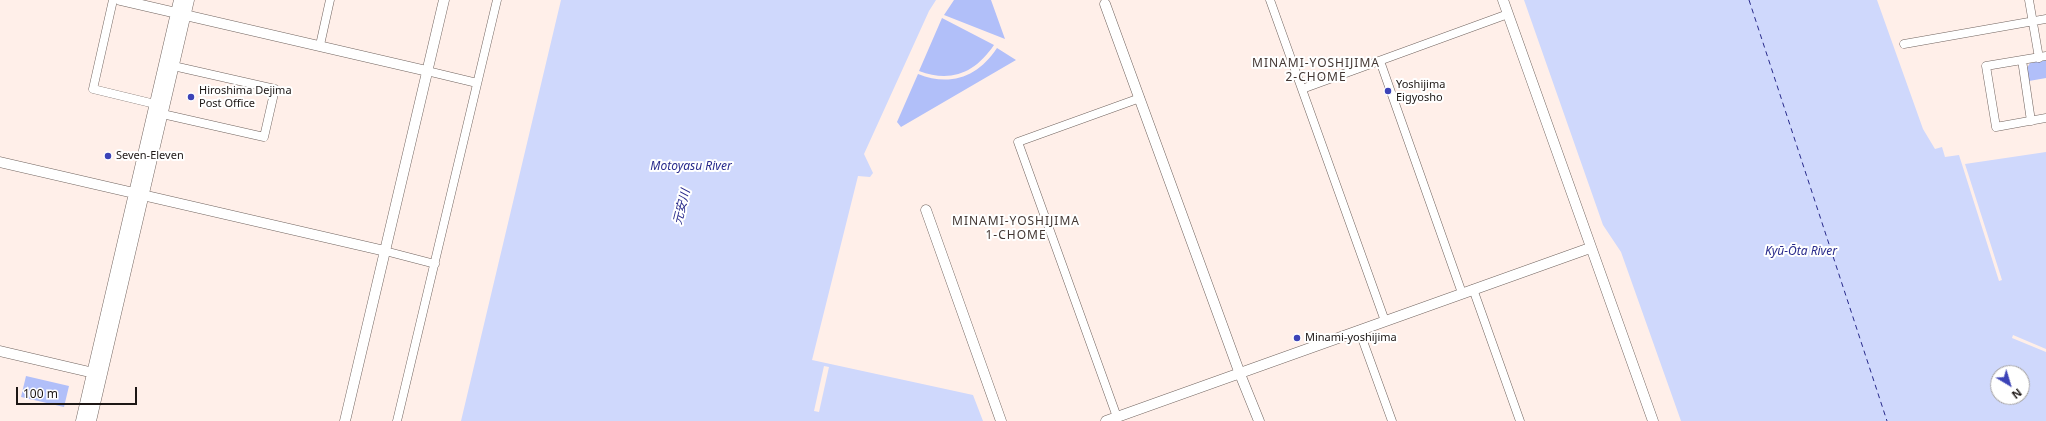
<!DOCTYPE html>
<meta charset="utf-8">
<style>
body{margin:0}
#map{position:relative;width:2046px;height:421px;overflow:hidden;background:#ffefe9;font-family:"Noto Sans",sans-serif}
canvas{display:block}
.north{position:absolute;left:1990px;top:365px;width:40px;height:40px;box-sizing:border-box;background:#fff;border:1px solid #a5a2a1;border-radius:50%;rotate:142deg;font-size:11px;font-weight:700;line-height:16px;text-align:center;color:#1d1715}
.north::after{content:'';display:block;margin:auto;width:14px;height:18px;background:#3c43b7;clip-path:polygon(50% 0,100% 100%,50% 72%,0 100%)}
.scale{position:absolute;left:16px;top:387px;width:121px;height:18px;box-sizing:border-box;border:2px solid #1d1715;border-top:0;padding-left:5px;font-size:12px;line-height:14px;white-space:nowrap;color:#1d1715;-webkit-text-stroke:3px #fff;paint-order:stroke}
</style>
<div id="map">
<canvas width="2046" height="421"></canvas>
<div class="north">N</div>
<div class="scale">100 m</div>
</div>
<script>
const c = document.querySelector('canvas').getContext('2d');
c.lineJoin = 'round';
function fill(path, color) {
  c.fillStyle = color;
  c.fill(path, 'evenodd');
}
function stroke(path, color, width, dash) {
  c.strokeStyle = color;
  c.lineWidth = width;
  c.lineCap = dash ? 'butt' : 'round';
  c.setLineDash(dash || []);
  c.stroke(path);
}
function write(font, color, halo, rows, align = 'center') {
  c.font = font + ' "Noto Sans","Noto Sans JP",sans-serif';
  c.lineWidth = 4;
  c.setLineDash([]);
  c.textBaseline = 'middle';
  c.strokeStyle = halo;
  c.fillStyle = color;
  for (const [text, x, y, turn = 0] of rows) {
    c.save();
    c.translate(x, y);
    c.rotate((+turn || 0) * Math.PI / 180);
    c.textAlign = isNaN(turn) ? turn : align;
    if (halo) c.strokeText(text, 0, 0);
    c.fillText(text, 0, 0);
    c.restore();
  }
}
fill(new Path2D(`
 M954,0H991L1005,39L944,15Z
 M942,18L994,45C975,73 951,83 919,71Z
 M997,48L1016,60L901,127L897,122L918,74C950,87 978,77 997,48Z
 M2046,60V78L2029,81L2027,68L2030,63Z
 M26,376L69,386L64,407L21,397Z`), '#b1bff9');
fill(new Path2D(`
 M561,0H936L929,11L864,154L873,173L870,177L858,176L812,360L973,395L983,421H461Z
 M1524,0H1877L1923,129L1935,149L1942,147L1945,157L1959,155L1999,281L2002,280L1965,164L2046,152V349L2013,335L2012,338L2046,352V421H1681L1621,252L1603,225ZM1998,373H2022V397H1998Z`), '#cfd8fc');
fill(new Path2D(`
 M824,366L829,367L819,412L814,411Z`), '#ffefe9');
stroke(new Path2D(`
 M1749,0L1887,421`), '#282a8b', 1, [5, 4]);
const minor = new Path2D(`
 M113,0L93,89L159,105
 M1270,0L1385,321
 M2029,0L2039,58
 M1904,44L2046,19
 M320,45L330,0
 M2046,56L1986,66L1996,127L2046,118
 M2022,60L2031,121
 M1380,61L1462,293
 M427,71L477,83
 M1302,89L1508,14
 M158,113L264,137L275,89L169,65
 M385,251L435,264
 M1473,289L1520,421
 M1359,330L1392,421
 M1117,417L1018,142L1140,98
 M397,421L497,0`);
const tertiary = new Path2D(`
 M120,0L427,71
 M1503,0L1653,421
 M1105,4L1240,374L1259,421
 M0,162L385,251
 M926,210L1001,421
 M0,351L98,374
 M81,421L179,0
 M91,421L189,0
 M345,421L444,0
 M1106,421L1590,248`);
stroke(minor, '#71645f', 9);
stroke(tertiary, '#71645f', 11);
stroke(minor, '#fff', 8);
stroke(tertiary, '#fff', 10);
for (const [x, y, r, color] of [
 [1388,91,4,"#3c43b7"],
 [191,97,4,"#3c43b7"],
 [108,156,4,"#3c43b7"],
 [1297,338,4,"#3c43b7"]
]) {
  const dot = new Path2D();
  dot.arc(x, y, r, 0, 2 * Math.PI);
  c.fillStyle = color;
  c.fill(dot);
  stroke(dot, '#fff', 1.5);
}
write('11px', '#1d1715', '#fff', [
 ["Yoshijima",1396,85],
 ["Eigyosho",1396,98],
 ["Hiroshima Dejima",199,91],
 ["Post Office",199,104],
 ["Seven-Eleven",116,156],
 ["Minami-yoshijima",1305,338]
], 'left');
c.letterSpacing = '1px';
write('12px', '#433733', '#fff', [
 ["MINAMI-YOSHIJIMA",1316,64],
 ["2-CHOME",1316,78],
 ["MINAMI-YOSHIJIMA",1016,222],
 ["1-CHOME",1016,236]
]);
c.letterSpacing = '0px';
write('italic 12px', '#282a8b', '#fff', [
 ["Motoyasu River",691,167],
 ["元安川",682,207,-76],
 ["Kyū-Ōta River",1801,252]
]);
</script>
